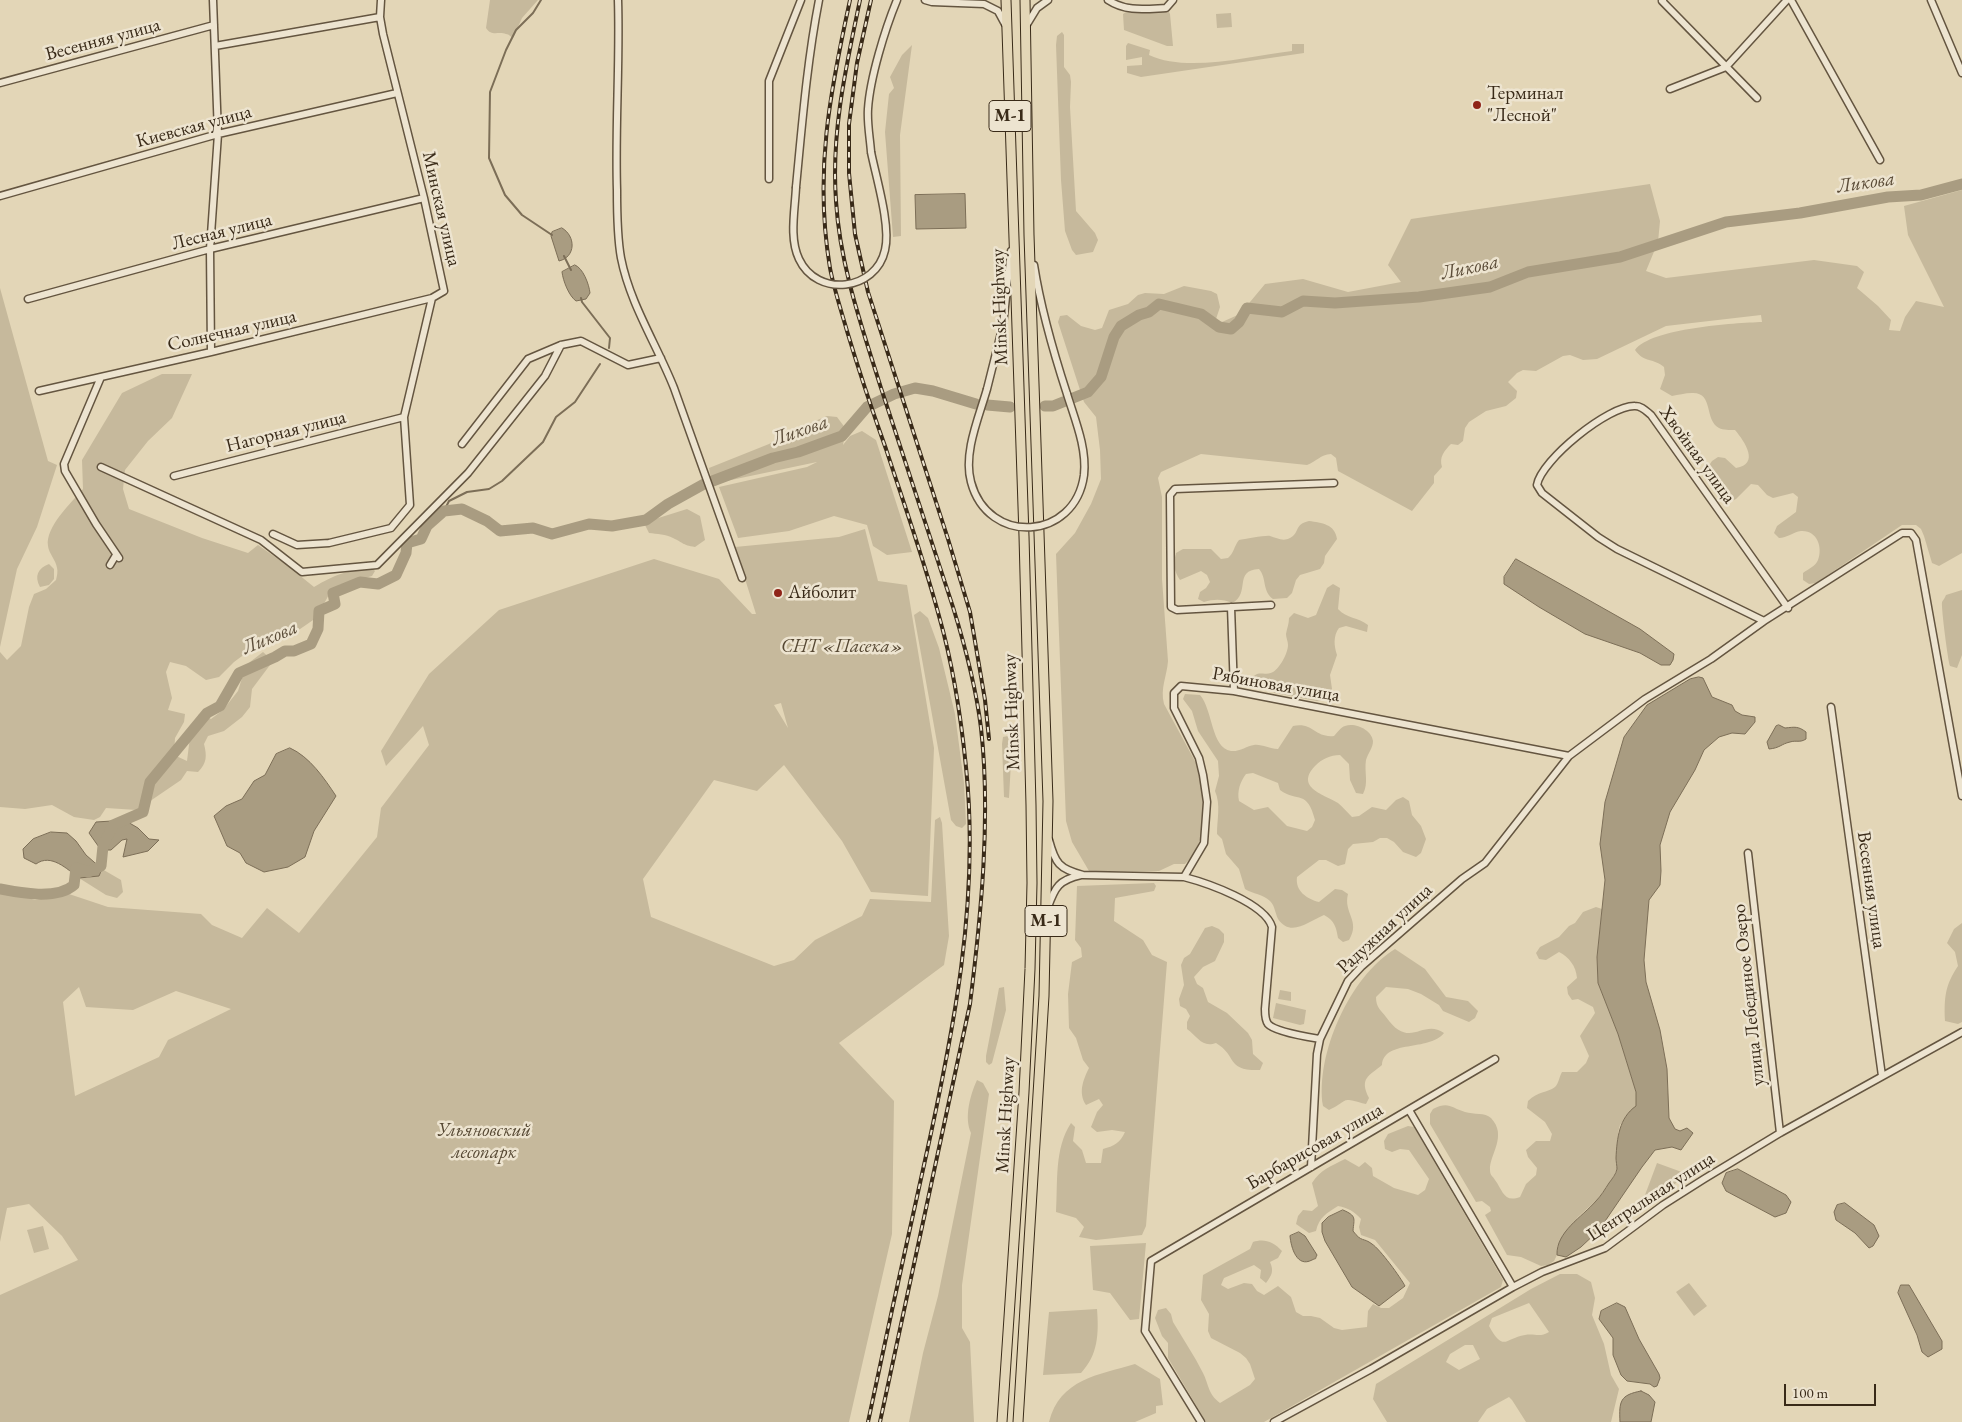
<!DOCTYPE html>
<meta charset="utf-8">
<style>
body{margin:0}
#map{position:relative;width:1962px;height:1422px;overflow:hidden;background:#e3d6b7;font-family:"EB Garamond",serif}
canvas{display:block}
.scale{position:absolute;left:1784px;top:1384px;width:92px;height:22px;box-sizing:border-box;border:2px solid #392a18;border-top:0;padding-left:6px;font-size:15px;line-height:18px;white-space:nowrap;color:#392a18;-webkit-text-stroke:4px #ede4d0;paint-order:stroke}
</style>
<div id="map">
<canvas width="1962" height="1422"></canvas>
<div class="scale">100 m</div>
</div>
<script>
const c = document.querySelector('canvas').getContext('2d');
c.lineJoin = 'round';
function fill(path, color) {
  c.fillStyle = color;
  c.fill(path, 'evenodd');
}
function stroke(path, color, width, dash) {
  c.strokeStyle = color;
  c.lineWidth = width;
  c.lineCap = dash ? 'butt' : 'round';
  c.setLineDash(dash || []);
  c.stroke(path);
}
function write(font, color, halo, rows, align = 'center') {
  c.font = font + ' "EB Garamond",serif';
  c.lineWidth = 5;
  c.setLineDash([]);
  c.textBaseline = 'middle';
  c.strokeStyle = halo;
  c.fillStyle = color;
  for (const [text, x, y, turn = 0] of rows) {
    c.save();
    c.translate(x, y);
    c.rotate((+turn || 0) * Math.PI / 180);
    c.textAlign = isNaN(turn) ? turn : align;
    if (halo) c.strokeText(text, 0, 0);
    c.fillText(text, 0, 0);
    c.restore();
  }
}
fill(new Path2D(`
 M490,0H538L522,18L513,38C511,37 509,34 506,34C498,31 492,37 486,28Z
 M1163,10H1168L1170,14L1173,46H1167L1124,30L1123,14L1126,12Z
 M1231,13L1232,27L1217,28L1216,14Z
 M1062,32L1064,35V67L1070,75L1071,82L1070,107L1076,211L1095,233L1098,240L1093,252L1076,255L1072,250L1065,231L1061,180L1056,45L1057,36Z
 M1128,43L1150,50L1149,55C1187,73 1250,56 1292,51V44H1304V53L1141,77L1127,73V66L1142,65V57L1126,60V46Z
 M912,45L900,135L901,236L893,237L885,132L889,94L894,88L890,77L902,55Z
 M1650,184L1660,221L1658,242L1646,271L1666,278L1814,260L1857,266L1864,272L1857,288L1878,306L1891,320L1889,330L1900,331L1905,317L1916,301L1944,307L1908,235L1904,206L1962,190V553L1939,566L1932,563L1924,536L1921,529L1916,525H1902L1816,583L1809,584L1803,580V573C1808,569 1816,566 1818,560C1823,547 1817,530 1801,531C1793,532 1787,538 1779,538L1774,533L1777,526L1796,512L1798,497L1793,493L1773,498L1767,495L1758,485L1751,484L1736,499L1730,502L1723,500L1710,473L1708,467L1712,461L1718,457L1725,458L1736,468C1760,464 1745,442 1735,430C1730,430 1723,430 1719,428C1704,420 1714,392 1692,393C1685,393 1678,395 1672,396L1660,389L1665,375L1664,367C1654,358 1644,363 1635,350C1651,328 1735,323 1762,322L1761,315L1666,326L1597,359L1583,360L1570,355L1563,356L1536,371L1523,370L1517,373L1508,382L1517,391L1516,398L1506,406L1486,411L1469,422L1465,428L1463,441L1458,445L1451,444C1444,451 1439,457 1442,467L1434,476V483L1412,511L1338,471L1336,458L1331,454C1320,455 1317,461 1307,465L1201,454L1161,472L1158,478L1162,497V579L1168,661C1167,676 1160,688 1164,704L1196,763L1205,795L1202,835L1193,856L1185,864H1174L1159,871H1089L1072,842L1066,821L1056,554L1075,533L1091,504L1101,479L1100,450L1096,417L1084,402L1082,396L1058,322L1060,316L1067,315L1081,326L1095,330L1102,328L1109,310L1128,304L1138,295L1145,293L1164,294L1184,286L1211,291L1217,294L1220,307L1216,319L1222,322L1240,314L1265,284L1303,279L1348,292L1401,282L1388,265L1411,219Z
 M0,288L48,461L57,465L37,527L17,569L0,647Z
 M162,374H192L172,418L148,441L125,470L123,489L129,509L202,538L248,553L258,545L288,566L314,587C336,574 346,571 372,568L375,571L372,576L339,585L331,591L316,618L290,636L253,648L234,662L219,677L206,680L186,666L170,662L166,672L172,698L168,710L185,714L184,722L175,738L174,755L187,761L190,737L199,714L211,719L223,710L238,691L242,678L250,662L263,652L273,661L252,689L250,707L242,717L224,731L208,736L204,744C207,756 207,763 198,772L187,771L181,780L137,810L106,808L100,817L94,820L74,817L52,805L25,809L0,807V652L7,660L21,646L29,607L34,594L46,589L56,580C57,576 58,571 57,568C56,560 49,554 48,546C45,527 72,502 83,489L82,460L122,393Z
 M916,385L950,391L974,400L971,406L940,395L928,393L913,394Z
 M827,416L837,417L846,429L843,445L850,436L862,431L876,440L912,552L887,555L873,546L867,525L834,516L789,531L738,538L719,487L807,467L817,462L712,484L709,468L769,444L794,430Z
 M687,509L700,516L705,540L695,547C682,545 684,543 673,538C666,534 657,534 649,533L645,525L652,520Z
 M1309,521C1322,523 1335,524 1337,539L1325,556L1324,563L1320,569L1300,575L1296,580L1292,593L1287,598L1273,599C1262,591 1267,578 1259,569C1233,570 1251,594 1232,603C1223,599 1214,599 1204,602L1198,599L1200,592L1206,588L1210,582L1207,575L1201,571L1180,580C1174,571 1173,564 1176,553L1183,549H1211L1221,559L1228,558C1234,553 1234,546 1239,540C1245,539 1267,535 1270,536C1277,538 1283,542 1290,538C1300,533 1294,524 1309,521Z
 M865,529L878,581L907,585L934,748L928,896L871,892L842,841L784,765L757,791L714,780L643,879L651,917L774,966L794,960L815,940L862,916L870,899L931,902L935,820L940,817L942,823L949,936L944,965L839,1043L894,1101L892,1234L849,1422H0V1295L78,1260L62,1236L29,1204L7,1208L0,1242V890L35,900L66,893L108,907L201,914L212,925L242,938L267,908L299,933L377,837L381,808L429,745L423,726L386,766L381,751L429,674L499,610L654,559L719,579L752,614H756L735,547L839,537ZM781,703L788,728L774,705ZM79,987L86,1007L133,1010L176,991L231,1009L168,1040L159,1057L75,1096L63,1002Z
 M49,564L54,569V579L49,585L40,587C34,576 38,568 49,564Z
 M1333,584L1340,588L1338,609C1347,619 1358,617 1368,625L1367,632L1346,626L1339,628C1333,636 1334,646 1337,655L1330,675L1332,689L1329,695L1324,700L1317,701L1275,693L1250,682C1257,668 1262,677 1273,672C1280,668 1288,653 1288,645C1288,641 1286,638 1286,634C1287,628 1289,624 1289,618L1294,613L1308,618L1316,615L1327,588Z
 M1962,590V655L1957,668L1950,666C1948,661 1941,607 1942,602C1943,600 1945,598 1946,595Z
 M920,611L928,618L939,648L955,714L964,783L966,824L962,828L956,826L951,820L914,615Z
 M1185,694L1200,695C1213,710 1211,748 1231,751C1239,752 1247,746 1254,745C1262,744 1269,749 1278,749L1293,726C1314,722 1314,738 1334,736C1337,733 1341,727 1345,726C1355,722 1372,730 1373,741C1373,748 1368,753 1366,760C1364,772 1369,783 1363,794L1356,793L1350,780L1349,764L1340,755C1330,755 1322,759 1315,766C1294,788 1326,795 1338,803C1343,807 1347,812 1352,817L1359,816L1372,807L1386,810L1396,800L1403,797L1409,801L1412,815L1421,826L1426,839L1421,853L1416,857L1403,852L1394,842L1387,838H1380L1373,842L1353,844L1348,849L1345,864L1338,866L1326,860H1319L1297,877C1295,891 1307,899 1319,902L1335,889L1342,890L1348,894C1343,913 1361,921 1349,940L1343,942L1338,938C1336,927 1335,921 1324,915C1309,921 1291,938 1278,919C1275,913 1275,906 1270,901C1263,894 1253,894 1245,889L1239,869L1226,854L1222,839L1217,834C1217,819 1221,805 1215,791L1219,776L1218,761L1198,731L1192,711L1183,699ZM1253,773L1278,783L1280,790C1298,803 1307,789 1315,820L1312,827L1307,831L1287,826L1268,807L1254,810L1239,801C1237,791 1240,782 1246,774Z
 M1008,736L1011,762L1009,798L1004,797L1002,744L1003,737Z
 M102,869L121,880L123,892L117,898L106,895L79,878L99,876Z
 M1154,883L1156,886L1154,891L1115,898L1114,921L1143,940L1152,955L1167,962L1146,1226L1142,1235L1096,1240L1079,1237L1084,1227L1076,1218L1056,1212C1058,1182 1054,1149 1071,1123L1075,1127L1073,1141L1082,1150L1086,1163H1101L1103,1149C1114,1146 1120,1143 1125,1132L1112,1130L1097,1132L1091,1127L1097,1112L1103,1105L1099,1099L1086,1105C1078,1093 1083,1080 1089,1068L1083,1060L1076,1038L1069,1028L1068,994L1072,962L1082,957L1081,948L1075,940L1077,886Z
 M1596,907L1602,909L1597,957L1598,983L1618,1034L1636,1092V1107L1620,1125L1618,1133L1617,1169L1613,1177L1598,1199L1578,1217L1567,1232L1557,1247V1255L1554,1261L1548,1265L1541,1266L1521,1257L1507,1255L1485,1215L1491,1211L1490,1207L1482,1201L1476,1202L1430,1124V1114L1433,1109C1449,1101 1451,1108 1465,1112C1474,1115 1485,1112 1491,1118C1508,1136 1489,1155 1490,1170C1490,1176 1493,1176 1495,1180C1503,1191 1504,1203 1520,1197L1526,1184L1536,1175L1537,1168L1528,1157L1526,1150L1536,1141H1550L1552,1134L1545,1122L1527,1108L1528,1101C1538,1091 1547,1093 1555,1087C1559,1083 1559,1077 1562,1072H1577L1586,1063L1589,1056L1580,1036L1595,1013L1593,1007L1578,999L1572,1000L1568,994L1567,987L1577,978C1576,966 1569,957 1559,952L1546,960L1539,959L1536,953L1540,947L1559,937L1569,926L1575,923L1583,912Z
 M1962,923V1022L1958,1024L1945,1021C1944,998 1945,985 1958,966L1955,952L1947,943L1954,929Z
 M1212,926L1219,929L1224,934V942L1215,961L1203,967L1194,977L1197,984L1203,988L1208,1002L1227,1013L1248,1033L1252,1040L1253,1054L1263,1063L1260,1070C1225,1071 1238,1056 1216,1043C1202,1048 1198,1037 1187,1029V1022L1190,1016L1186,1009L1180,1006L1179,999L1184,985L1181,965L1184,958L1190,954L1205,928Z
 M1395,949L1425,969L1446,997L1468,1001L1478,1011L1475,1018L1469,1022L1443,1011L1439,1005L1421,994L1408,989L1386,987L1376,997C1376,1008 1381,1010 1386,1017C1410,1051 1422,1018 1444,1033C1429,1052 1384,1039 1382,1065C1369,1076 1359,1078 1369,1098L1366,1104C1339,1097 1351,1099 1329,1110L1323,1106C1315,1055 1350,976 1395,949Z
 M1004,987L1006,1010L992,1063L989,1065L986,1062V1056L999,988Z
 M1280,990L1291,992V1001L1278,999Z
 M1276,1003L1306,1010L1304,1024L1300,1025L1273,1018Z
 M977,1080L983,1083L989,1094L962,1285V1328L970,1342L974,1422H909L923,1353L938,1296L971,1133C964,1118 970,1095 977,1080Z
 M1408,1126L1414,1127L1503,1280L1501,1287L1264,1422H1206L1168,1358V1343L1162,1336L1155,1318L1158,1310L1166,1308L1171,1314L1173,1322C1183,1339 1194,1355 1203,1373C1209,1385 1208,1394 1220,1403L1250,1385L1255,1379L1250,1364L1246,1358L1240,1353L1211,1338L1208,1331L1209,1314L1201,1300L1203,1275L1250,1249L1253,1242C1264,1238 1274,1242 1282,1251L1278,1258L1270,1262C1274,1271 1272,1275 1266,1283L1260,1278L1261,1270L1254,1265L1224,1278L1221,1285L1228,1289L1244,1283L1252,1284L1257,1291L1264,1295L1278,1286L1291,1297L1296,1312L1303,1316H1311L1320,1318L1334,1328L1342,1330L1367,1327L1368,1311L1373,1304L1381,1308H1389L1403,1298L1410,1283L1375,1240L1361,1235L1359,1227L1361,1219C1354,1211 1348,1208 1338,1206C1327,1213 1319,1217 1316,1231L1309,1233L1296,1224L1298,1216L1303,1210L1312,1211L1318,1206L1312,1183C1320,1170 1331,1166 1345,1159L1359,1167L1365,1162L1372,1168L1373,1176L1394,1188L1418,1195L1425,1190L1429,1179L1409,1150L1400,1149L1392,1152L1385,1149L1384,1141L1388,1134Z
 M1657,1163L1690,1175L1642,1203Z
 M43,1226L49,1249L34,1253L27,1230Z
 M1146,1243L1139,1319L1130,1320L1110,1293L1093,1290L1090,1246Z
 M1560,1274H1577L1591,1282L1595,1298L1592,1315L1604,1344L1611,1375L1619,1389L1611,1422H1526L1512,1400L1509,1397L1487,1409L1478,1422H1387L1373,1399L1376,1384L1531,1289ZM1529,1303L1549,1332C1539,1338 1535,1333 1525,1335C1505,1338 1504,1353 1489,1326L1492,1318ZM1465,1345H1473L1480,1359L1459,1370L1446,1362L1450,1354Z
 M1689,1283L1707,1306L1694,1316L1676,1292Z
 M1097,1309C1099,1334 1098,1355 1081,1373L1043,1375L1049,1312Z
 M1135,1364L1160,1379L1163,1405L1156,1406V1413L1135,1422H1049C1060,1379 1098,1375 1135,1364Z`), '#c6b99c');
const water = new Path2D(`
 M965,194L966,228L916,229L915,195Z
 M562,228C576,236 576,257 559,261L551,236L552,232Z
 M575,265C583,268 589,284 590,293L586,299L576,301C569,296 563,281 562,272Z
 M1516,559L1640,629L1674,654L1673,660L1670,665H1661L1640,653L1585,634L1539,607L1504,584V577Z
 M1699,677L1703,678L1712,697L1732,705L1735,711L1742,715L1755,717V722L1745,734L1732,733L1719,737L1704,750L1695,770L1670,812L1660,845L1661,871L1660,885L1649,900L1644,960L1646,982L1660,1030L1667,1069L1669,1118L1675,1129L1680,1131L1687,1128L1693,1133L1681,1150L1672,1147L1655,1150L1642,1167L1599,1230L1581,1247L1566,1257L1557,1255C1556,1232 1582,1217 1596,1201C1601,1196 1605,1189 1609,1183C1612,1179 1616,1174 1617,1169C1617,1166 1616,1161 1616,1158C1617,1138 1619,1118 1636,1106V1092L1618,1034L1598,983L1597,957L1605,880L1600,844L1605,802L1624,737L1647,705L1690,679Z
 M1779,725L1785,728C1795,727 1798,726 1806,732V739C1800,743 1796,740 1790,742C1781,744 1780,748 1769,749L1767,742L1776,726Z
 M290,748C310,757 324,778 336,796L314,831L305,857L288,867L264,872L246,863L240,853L227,846L214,816L226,806L242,799L254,781L265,775L276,754Z
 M121,818L138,828L149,839L159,840L148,851L123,857L127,839L122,840L111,850H101L89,833L96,822L112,821Z
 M51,832L67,833L76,841L86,855L102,869L99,876L79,878C67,869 51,853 36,864L24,858L23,849L33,839Z
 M1738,1169L1786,1195L1791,1202L1786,1213L1775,1217L1726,1191L1722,1183L1726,1173Z
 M1845,1203L1874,1225L1879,1236L1873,1246L1869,1248L1855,1233L1836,1220L1834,1212L1837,1205Z
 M1343,1210C1357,1216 1354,1218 1353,1231C1362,1243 1363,1237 1372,1244C1380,1249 1401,1278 1405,1286L1379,1306L1352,1287L1325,1241L1322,1232V1223L1328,1217Z
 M1299,1232L1305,1236L1317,1255C1314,1261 1318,1257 1312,1260C1297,1268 1291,1248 1290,1236Z
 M1901,1285H1909L1942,1341V1349L1928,1357L1922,1352L1917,1335L1898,1293Z
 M1617,1303L1625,1307L1639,1339L1659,1374L1660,1378L1657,1386L1654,1387L1650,1384L1627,1381L1621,1375L1613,1355V1338L1599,1319L1601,1311Z
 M1641,1391L1649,1395L1655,1402L1651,1422H1620C1619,1401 1620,1395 1641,1391Z`);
fill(water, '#a99c81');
stroke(water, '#7c6e57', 1);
stroke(new Path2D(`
 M541,0L533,13L516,30L506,50L490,92L489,158L505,195L522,215L552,235
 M564,256L571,270
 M581,298L582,302L610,338L609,348
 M444,511L449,501L467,492L489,489L502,481L543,442L556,417L575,402L600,364`), '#7c6e57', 2);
stroke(new Path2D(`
 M987,405L1010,407
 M1045,406H1053L1088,392L1101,377L1114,337L1121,326L1139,315L1149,312L1159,304L1201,314L1219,327L1231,329L1239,322L1247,308L1282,312L1303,301L1335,303L1419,297L1490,287L1528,272L1620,257L1726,222L1800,213L1888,197L1921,195L1962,184
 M710,482L773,458L798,452L842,436L867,407L894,394L915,388L933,391L976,404
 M0,889C20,893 57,900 74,885L76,868L88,872L101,866L103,846L113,825L143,812L150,782L207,713L220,706L239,673L275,657L285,651H294L311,644L318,629L319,611L335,604L333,593L360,582L378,584L396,575L406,553L407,543L421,539L427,526L444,511L462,509L487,521L500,531L533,528L552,534L589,524L612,526L646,520L668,504L704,484`), '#a99c81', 11);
const minor = new Path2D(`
 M618,0C620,63 615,127 617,190C617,212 617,236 621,258C630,304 657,345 674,388L742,578
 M925,0L932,2L984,4L998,11L1005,24
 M1108,0C1126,12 1145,9 1166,8L1173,0
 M1663,0L1662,1L1757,98
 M1791,0L1880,160
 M1931,0L1962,73
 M1026,26L1037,8L1048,0
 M215,46L380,17
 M0,83L214,25
 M1670,89L1726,67L1787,0
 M871,152C870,138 867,123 868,109C870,78 885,29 897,0
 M769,179V81L801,0
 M796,187C802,125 807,62 819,0
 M0,196L218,134L397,93
 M1034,265C1041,310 1053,351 1067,394
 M28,299L210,249L424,198
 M211,352L210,249L218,134L213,0
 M101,377L64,464L65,471L96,524L119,558
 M987,389L1003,325L1011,251
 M39,391L211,352L432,298L444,291L424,198L383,34L380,17L381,0
 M462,444L528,359L561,345L581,341L628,365L661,358
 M101,467L261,540L302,572L377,565L468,473L545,376L561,345
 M174,476L404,417
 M273,534L297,545L329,543L391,528L410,505L404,417L432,298
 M110,565L116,555
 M1271,605L1177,610L1171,607L1170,495L1175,489L1334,483
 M1231,607L1234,691
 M1764,621L1617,549L1598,537L1542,493L1537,485C1541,460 1609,405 1635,406C1642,406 1646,411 1651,415L1788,608
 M1831,707L1882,1076
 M1049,840C1055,863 1059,869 1083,875L1184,877C1207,883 1265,903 1272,927L1265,1009C1265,1014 1265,1020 1268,1024C1275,1032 1308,1037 1320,1039
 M1748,853L1780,1133
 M1184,877L1204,843L1207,802L1203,775L1199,758L1174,708V693L1181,686L1234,691L1569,756
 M1048,907C1055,887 1059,880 1081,875
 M1409,1110L1513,1287
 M1311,1167L1317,1054L1320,1039L1348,981L1362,966L1462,879L1485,863L1569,756L1645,699L1711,659L1764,621L1902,533H1911L1916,540L1962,796
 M1201,1422L1145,1331L1151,1261L1495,1059
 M1274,1422L1371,1369L1513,1287L1542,1272L1605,1248L1663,1205L1704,1179L1780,1133L1962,1032`);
const highway = new Path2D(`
 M1002,1422L1024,1092L1030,969L1032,883L1031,805L1024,536L1006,0
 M1018,1422L1044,996L1048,801L1029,235L1025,0`);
stroke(minor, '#645540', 9);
stroke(highway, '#392a18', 11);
stroke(minor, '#ede4d0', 6);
stroke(highway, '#e3d6b7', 9);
const rail = new Path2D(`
 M850,0C830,92 814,173 830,268C834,289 841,310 847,331C859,371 872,410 886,449C904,504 924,560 939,616C953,665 961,717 966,767C980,901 953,1035 924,1165C905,1251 886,1336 868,1422
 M860,0C846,67 831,132 836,201C840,266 862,327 881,388C905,461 929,534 953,607C965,646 976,687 981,728C991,817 981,916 970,1004L880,1422
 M871,0L857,63L849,124V173L855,234L868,292L948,539L970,612L985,700L989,739`);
stroke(rail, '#392a18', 4);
stroke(rail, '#ede4d0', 2, [5.5]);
const minorBridge = new Path2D(`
 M796,187C795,210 789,238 799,259C817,298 876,291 885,250C891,226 876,177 871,152
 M987,389C979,417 963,453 971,482C988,546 1075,541 1084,475C1087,448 1075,420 1067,394`);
stroke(minorBridge, '#645540', 9, []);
stroke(minorBridge, '#ede4d0', 6);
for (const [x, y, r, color] of [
 [1477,105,5,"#8f2418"],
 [778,593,5,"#8f2418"]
]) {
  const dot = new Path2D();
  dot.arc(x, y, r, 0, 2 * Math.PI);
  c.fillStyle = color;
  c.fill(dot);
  stroke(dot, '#ede4d0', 2);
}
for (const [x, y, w] of [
 [1010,116,42],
 [1046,921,42]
]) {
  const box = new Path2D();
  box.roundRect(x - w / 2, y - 15.5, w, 31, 4);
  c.fillStyle = '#ede4d0';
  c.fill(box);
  stroke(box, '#392a18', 1);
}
write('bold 18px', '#392a18', null, [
 ["М-1",1010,116],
 ["М-1",1046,921]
]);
write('19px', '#392a18', '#ede4d0', [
 ["Весенняя улица",103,40,-15],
 ["Киевская улица",194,127,-15],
 ["Минская улица",441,209,77],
 ["Лесная улица",222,232,-14],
 ["Minsk Highway",1000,307,-92],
 ["Солнечная улица",232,331,-13],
 ["Нагорная улица",286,432,-14],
 ["Хвойная улица",1697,455,54],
 ["Рябиновая улица",1276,685,10],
 ["Minsk Highway",1012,712,-92],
 ["Весенняя улица",1871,890,82],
 ["Радужная улица",1385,929,-43],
 ["улица Лебединое Озеро",1749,995,-96],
 ["Minsk Highway",1006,1115,-87],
 ["Барбарисовая улица",1315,1147,-30],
 ["Центральная улица",1651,1197,-33]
]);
write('19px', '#392a18', '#ede4d0', [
 ["Терминал",1487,94],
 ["\"Лесной\"",1487,116],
 ["Айболит",788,593]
], 'left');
write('italic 19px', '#554732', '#ede4d0', [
 ["СНТ «Пасека»",842,647],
 ["Ульяновский",484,1131],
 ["лесопарк",484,1153]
]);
write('italic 20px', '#5b4c38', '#ede4d0', [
 ["Ликова",1866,183,-8],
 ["Ликова",1470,268,-12],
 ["Ликова",800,431,-19],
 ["Ликова",270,638,-23]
]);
</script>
